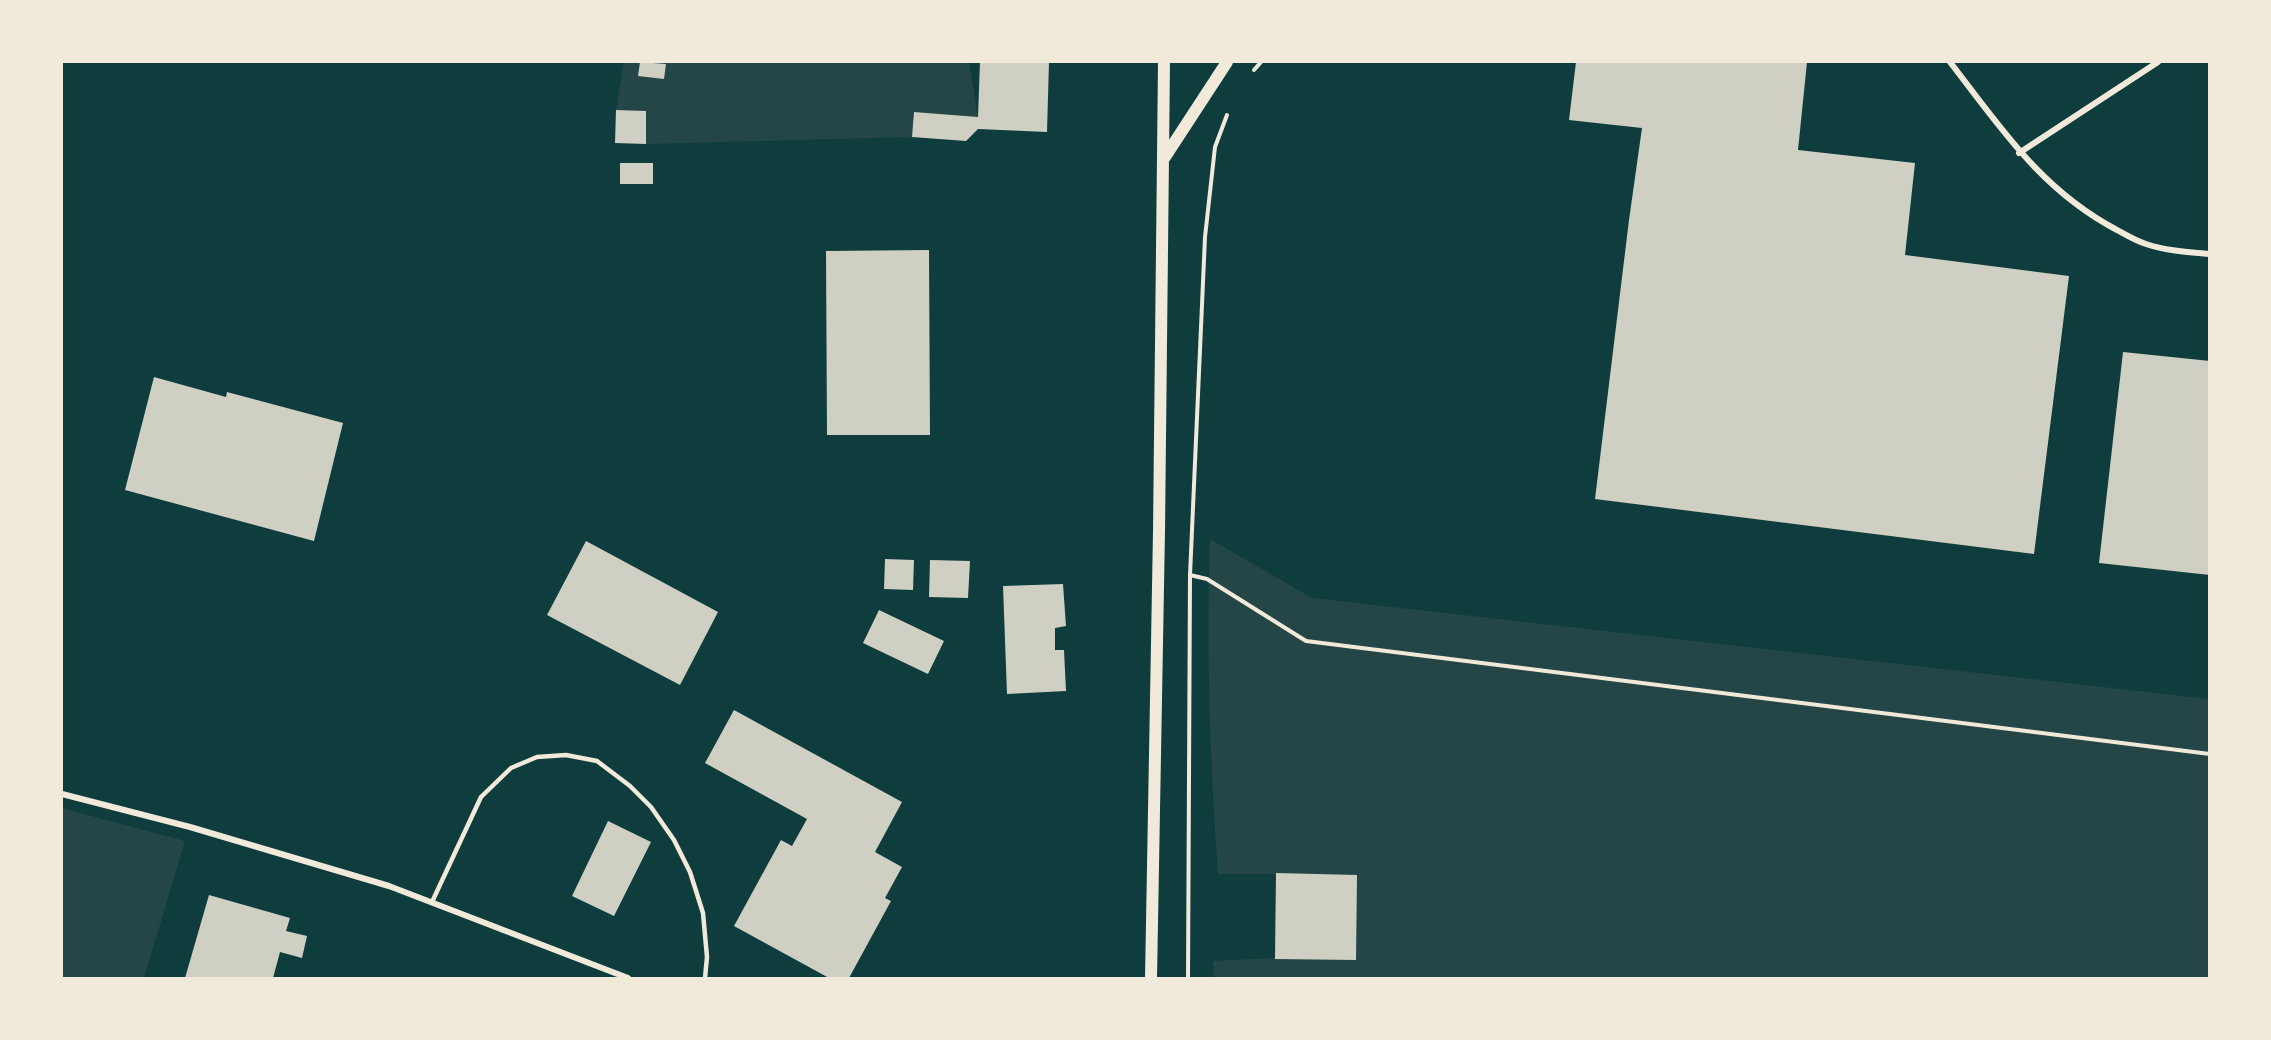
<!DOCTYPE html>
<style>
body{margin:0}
#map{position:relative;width:2271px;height:1040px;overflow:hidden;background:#0f3d3e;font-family:"PT Sans Narrow",sans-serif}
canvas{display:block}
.frame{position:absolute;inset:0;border:63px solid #f1e9da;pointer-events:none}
</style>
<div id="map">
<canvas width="2271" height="1040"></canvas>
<div class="frame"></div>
</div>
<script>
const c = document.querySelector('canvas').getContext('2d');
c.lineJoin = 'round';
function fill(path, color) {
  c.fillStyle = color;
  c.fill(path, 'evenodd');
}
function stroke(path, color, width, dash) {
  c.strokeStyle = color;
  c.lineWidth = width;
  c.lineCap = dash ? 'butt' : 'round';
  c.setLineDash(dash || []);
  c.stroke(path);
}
fill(new Path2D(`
 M624,62H969L978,117L914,112L912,137L646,144V111L616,110Z
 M1210,539L1312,598L2209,699V978H1214L1213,961L1275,958L1276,874H1218C1210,762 1206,651 1210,539Z
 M62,808L185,841L144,978H62Z`), '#244646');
fill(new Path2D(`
 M640,62L666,64L664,79L638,76Z
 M980,62H1049L1047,132L978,129L966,141L912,137L914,112L978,117Z
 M1576,62H1807L1798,150L1915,163L1905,255L2069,276L2034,554L1595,499L1629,220L1642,128L1569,120Z
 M616,110L646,111V144L615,143Z
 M620,163H653V184H620Z
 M929,250L930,435H827L826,251Z
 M2123,352L2210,361V575L2099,563Z
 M154,377L226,397L227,392L343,423L314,541L125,490Z
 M586,541L718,612L680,685L547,615Z
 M885,559L914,560L913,590L884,589Z
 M930,560L970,561L968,598L929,597Z
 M1063,584L1066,626L1055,628V650H1064L1066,691L1007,694L1003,586Z
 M879,610L944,641L928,674L863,643Z
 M734,710L902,802L875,852L902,867L885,898L891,901L849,978H829L734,926L781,840L792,846L807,819L705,763Z
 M608,821L651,842L614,916L572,896Z
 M1276,873L1357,875L1356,960L1275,959Z
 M209,895L290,918L286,931L307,936L302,958L280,952L273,978H185Z`), '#cfcfc3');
stroke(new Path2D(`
 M1254,70L1261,62
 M1190,575L1207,579L1306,641L2210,754
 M1188,978L1190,575L1205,237L1215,147L1227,115`), '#f1e9da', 4);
stroke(new Path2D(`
 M432,902L481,797L511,768L537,757L566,755L597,761L630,786L651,807L674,840L690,872L703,913L707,957L705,978`), '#f1e9da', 4.5);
stroke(new Path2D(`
 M1950,62C2001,128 2041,190 2117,230C2126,235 2136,241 2146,244C2167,251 2188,252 2210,254
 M2019,153L2158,62
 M62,794L190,827L389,886L628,978`), '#f1e9da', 6);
stroke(new Path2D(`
 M1165,157L1227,62
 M1151,978L1159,531L1164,62`), '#f1e9da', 12);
</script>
